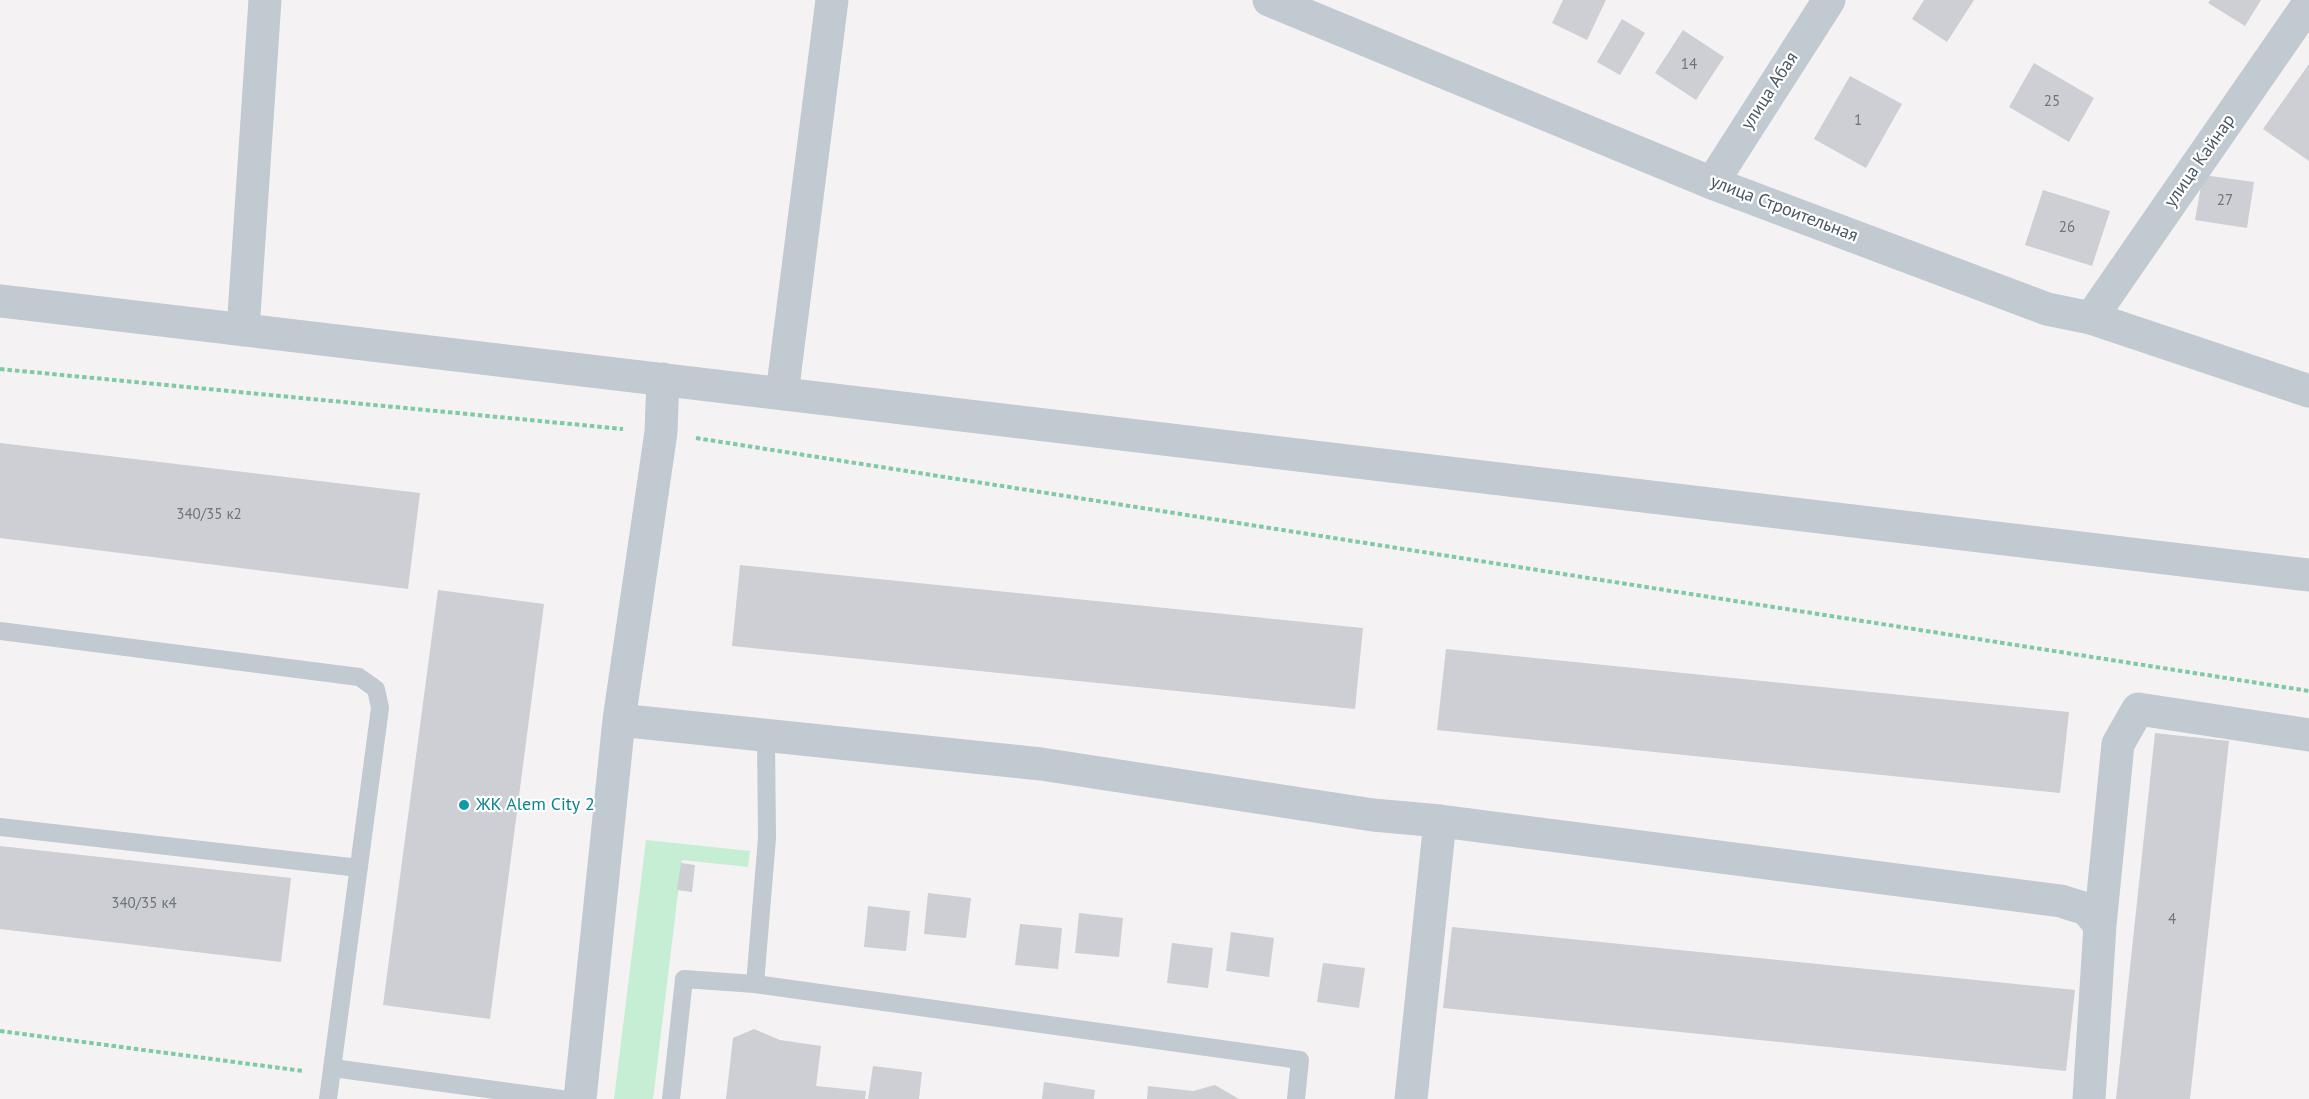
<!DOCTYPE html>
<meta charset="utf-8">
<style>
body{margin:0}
canvas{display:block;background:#f4f2f3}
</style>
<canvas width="2309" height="1099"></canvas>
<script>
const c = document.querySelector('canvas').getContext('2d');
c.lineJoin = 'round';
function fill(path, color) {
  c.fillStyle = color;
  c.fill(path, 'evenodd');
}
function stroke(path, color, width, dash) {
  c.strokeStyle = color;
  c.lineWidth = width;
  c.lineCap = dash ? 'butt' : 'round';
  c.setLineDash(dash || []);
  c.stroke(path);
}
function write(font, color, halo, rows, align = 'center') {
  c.font = font + ' "PT Sans",sans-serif';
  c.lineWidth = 4.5;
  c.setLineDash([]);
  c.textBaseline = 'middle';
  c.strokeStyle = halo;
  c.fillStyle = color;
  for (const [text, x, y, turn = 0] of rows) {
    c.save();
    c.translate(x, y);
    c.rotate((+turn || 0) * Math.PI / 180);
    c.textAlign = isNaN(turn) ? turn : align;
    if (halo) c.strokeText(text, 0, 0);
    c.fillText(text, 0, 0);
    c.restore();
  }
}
fill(new Path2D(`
 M646,840L750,851L748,867L682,860L653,1099H614Z`), '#c5eed4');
fill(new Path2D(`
 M1563,0H1606L1587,40L1552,23Z
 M1924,0H1974L1947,42L1912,19Z
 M2210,0H2261L2245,26L2208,3Z
 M1622,19L1645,33L1620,75L1597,62Z
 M1683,30L1724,57L1696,100L1655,73Z
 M2034,63L2094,98L2069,142L2009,107Z
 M2309,64V161L2263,129Z
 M1850,76L1902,104L1866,168L1814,139Z
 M2203,175L2254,182L2247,228L2195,220Z
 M2043,190L2110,211L2092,266L2025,245Z
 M0,443L420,493L408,589L0,538Z
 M740,565L1363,628L1355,709L732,646Z
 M438,590L544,604L490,1019L383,1005Z
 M1446,649L2069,712L2060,793L1437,730Z
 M2155,733L2229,741L2190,1099H2116Z
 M0,846L291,878L281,962L0,929Z
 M681,863L695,865L692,892L677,890Z
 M928,893L971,898L966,938L924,934Z
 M868,906L910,911L906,951L864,947Z
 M1079,913L1123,918L1119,957L1075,953Z
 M1020,924L1062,928L1058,969L1015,965Z
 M1452,927L2075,990L2066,1071L1443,1008Z
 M1231,932L1274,938L1269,977L1226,971Z
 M1172,943L1213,948L1208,988L1167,983Z
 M1323,963L1365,968L1359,1008L1317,1002Z
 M754,1029L780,1040L821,1046L816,1086L866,1091L865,1099H726L733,1038Z
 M873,1066L922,1072L919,1099H868Z
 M1044,1082L1095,1090L1094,1099H1042Z
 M1215,1085L1239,1099H1147L1148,1086L1193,1091Z`), '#cdcfd4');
stroke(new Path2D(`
 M0,369L623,429
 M696,438L2309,691
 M0,1031L303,1071`), '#7ecaa4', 4, [4.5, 3]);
stroke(new Path2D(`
 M0,631L359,677L376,689L380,708L328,1099
 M0,827L359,868
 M755,984L767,838L766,737
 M333,1068L561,1099
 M671,1099L684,979L755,984L1300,1060L1296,1099`), '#c1cad0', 18);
stroke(new Path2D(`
 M0,301L2309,575
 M2091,318L2309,3
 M243,330L265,0
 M782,394L832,0
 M619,720L1041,764L1373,815L1440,821L2061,901L2086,909L2100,925L2089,1099
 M2100,925L2118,744L2138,709L2309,735
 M580,1099L619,720L661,432L663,379
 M1411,1099L1440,821`), '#c1cad0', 33);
stroke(new Path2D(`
 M1269,0L1712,183L2047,309L2091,318L2309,391
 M1712,183L1829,0`), '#c1cad0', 33);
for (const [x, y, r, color] of [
 [464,805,6,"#0f9aa8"]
]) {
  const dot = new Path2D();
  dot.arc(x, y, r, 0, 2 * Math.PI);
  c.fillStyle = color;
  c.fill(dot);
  stroke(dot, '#fff', 2);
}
write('15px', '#6c747c', null, [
 ["14",1689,65],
 ["25",2052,102],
 ["1",1858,121],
 ["27",2225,201],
 ["26",2067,228],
 ["340/35 к2",209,515],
 ["340/35 к4",144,904],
 ["4",2172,920]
]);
write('18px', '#4b565f', '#fff', [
 ["улица Абая",1770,91,-57],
 ["улица Кайнар",2200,161,-55],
 ["улица Строительная",1784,209,21]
]);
write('18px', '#0d838f', '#fff', [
 ["ЖК Alem City 2",476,805]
], 'left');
</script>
